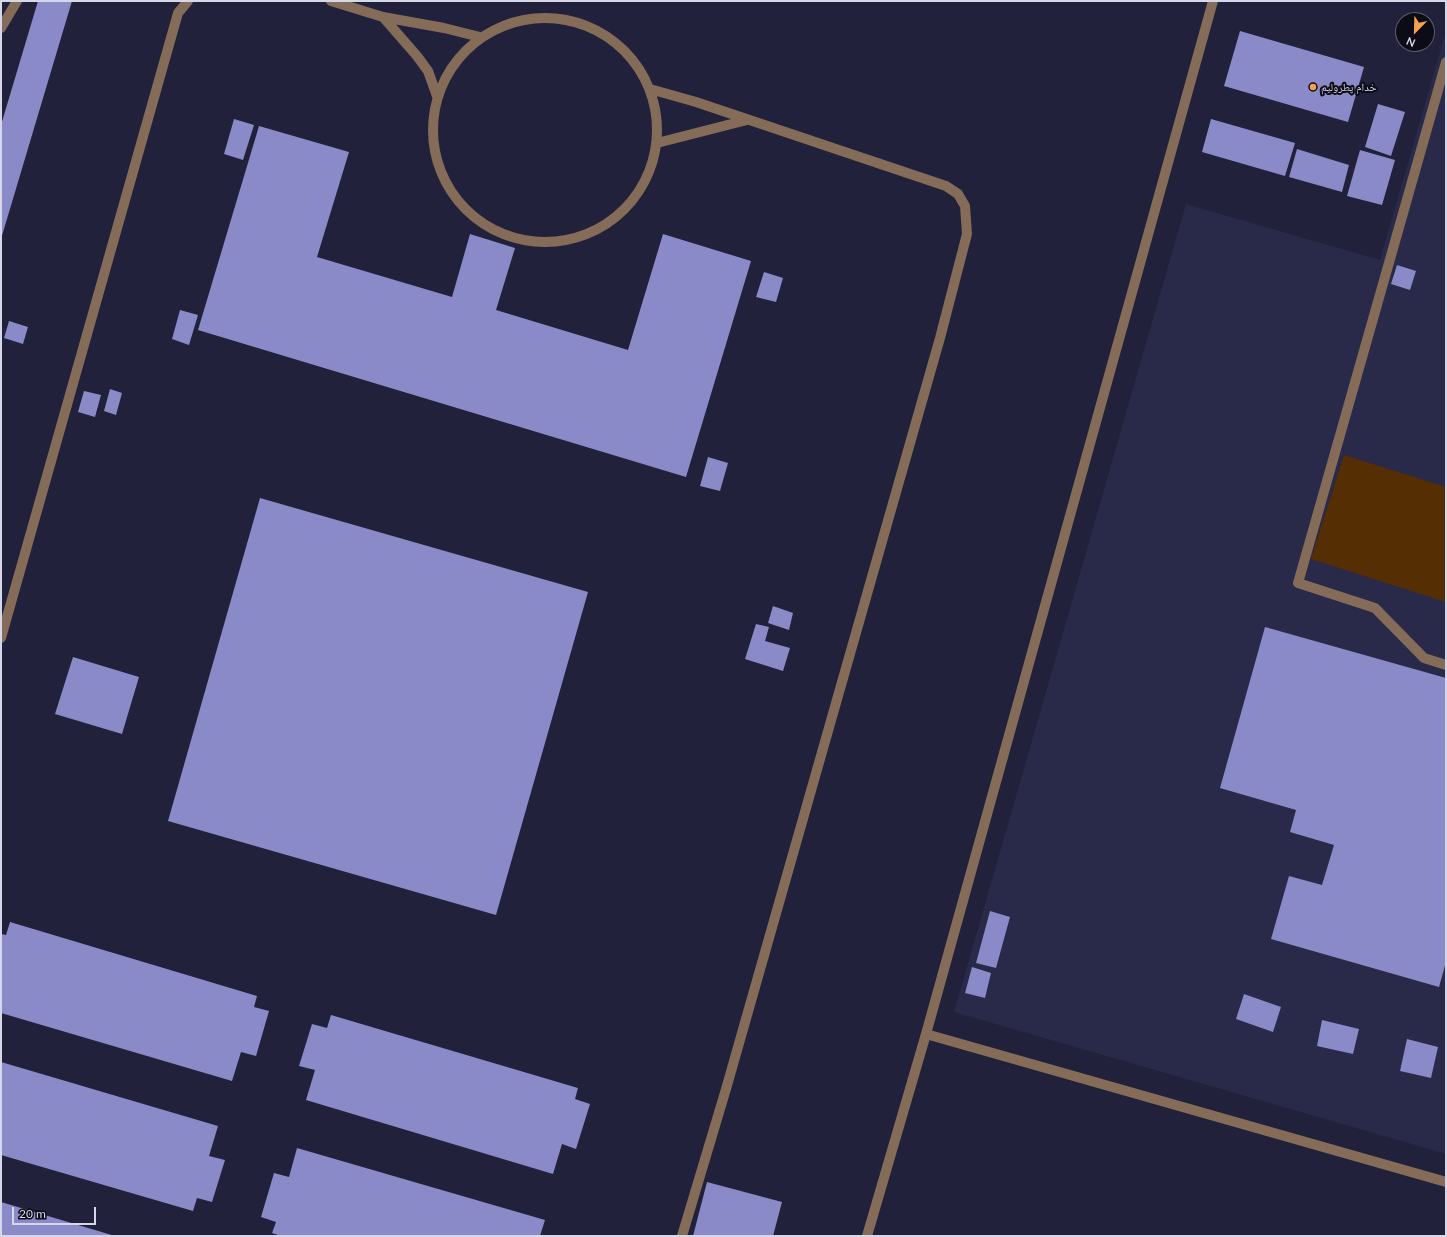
<!DOCTYPE html>
<meta charset="utf-8">
<style>
body{margin:0}
#map{position:relative;width:1447px;height:1237px;overflow:hidden;background:#21213b;font-family:Lato,sans-serif}
canvas{display:block}
.frame{position:absolute;inset:0;border:2px solid #d6d7e9;pointer-events:none}
.north{position:absolute;left:1395px;top:12px;width:40px;height:40px;box-sizing:border-box;background:#0c0c17;border:1px solid #5d5d6b;border-radius:50%;rotate:203deg;font-size:11px;font-weight:700;line-height:16px;text-align:center;color:#d6d7e9}
.north::after{content:'';display:block;margin:auto;width:14px;height:18px;background:#f9a04c;clip-path:polygon(50% 0,100% 100%,50% 72%,0 100%)}
.scale{position:absolute;left:12px;top:1207px;width:84px;height:18px;box-sizing:border-box;border:2px solid #d6d7e9;border-top:0;padding-left:5px;font-size:12px;line-height:14px;white-space:nowrap;color:#d6d7e9;-webkit-text-stroke:3px #0c0c17;paint-order:stroke}
</style>
<div id="map">
<canvas width="1447" height="1237"></canvas>
<div class="frame"></div>
<div class="north">N</div>
<div class="scale">20 m</div>
</div>
<script>
const c = document.querySelector('canvas').getContext('2d');
c.lineJoin = 'round';
function fill(path, color) {
  c.fillStyle = color;
  c.fill(path, 'evenodd');
}
function stroke(path, color, width, dash) {
  c.strokeStyle = color;
  c.lineWidth = width;
  c.lineCap = dash ? 'butt' : 'round';
  c.setLineDash(dash || []);
  c.stroke(path);
}
function write(font, color, halo, rows, align = 'center') {
  c.font = font + ' Lato,"Noto Naskh Arabic",sans-serif';
  c.lineWidth = 4;
  c.setLineDash([]);
  c.textBaseline = 'middle';
  c.strokeStyle = halo;
  c.fillStyle = color;
  for (const [text, x, y, turn = 0] of rows) {
    c.save();
    c.translate(x, y);
    c.rotate((+turn || 0) * Math.PI / 180);
    c.textAlign = isNaN(turn) ? turn : align;
    if (halo) c.strokeText(text, 0, 0);
    c.fillText(text, 0, 0);
    c.restore();
  }
}
fill(new Path2D(`
 M1444,38H1446V1154L954,1012L1186,204L1380,260Z`), '#292949');
fill(new Path2D(`
 M1344,455L1446,487V602L1311,559Z`), '#552e03');
fill(new Path2D(`
 M38,1H72L1,239V125Z
 M1240,31L1364,67L1348,122L1224,86Z
 M1378,104L1405,112L1391,156L1365,147Z
 M234,119L254,125L243,160L224,154Z
 M1211,119L1295,143L1285,176L1202,152Z
 M259,126L349,152L317,257L452,297L470,234L515,248L496,310L628,350L663,234L751,261L686,477L198,330Z
 M1297,149L1349,165L1342,192L1289,177Z
 M1360,150L1395,160L1382,205L1347,196Z
 M1397,265L1416,271L1410,290L1391,284Z
 M764,272L783,278L776,302L756,297Z
 M180,310L198,315L189,345L172,339Z
 M9,321L28,327L23,344L4,338Z
 M110,389L122,393L116,415L104,411Z
 M84,391L101,395L95,417L78,412Z
 M708,457L728,463L720,491L700,486Z
 M260,498L588,592L496,915L168,821Z
 M773,606L793,613L789,630L768,623Z
 M756,624L769,627L765,641L790,648L783,671L745,659Z
 M1265,627L1446,678V962L1439,987L1271,939L1289,876L1322,885L1334,845L1290,832L1296,810L1220,788Z
 M73,657L139,677L122,734L55,714Z
 M990,911L1010,917L996,968L976,963Z
 M10,922L257,996L254,1007L269,1011L256,1056L241,1052L232,1081L1,1013V934L6,935Z
 M972,967L991,973L985,998L965,993Z
 M1244,994L1281,1007L1273,1032L1236,1019Z
 M331,1015L578,1088L575,1099L590,1104L576,1149L562,1144L553,1174L306,1100L315,1070L299,1066L312,1024L327,1028Z
 M1322,1020L1359,1029L1353,1054L1317,1046Z
 M1407,1039L1438,1047L1431,1078L1400,1071Z
 M1,1062L218,1126L209,1156L225,1160L212,1202L197,1198L193,1211L1,1155Z
 M297,1148L545,1220L540,1236H281L272,1233L276,1222L261,1217L274,1173L289,1177Z
 M707,1182L782,1202L773,1236H693Z
 M1,1202L115,1236H1Z`), '#8a8ac9');
stroke(new Path2D(`
 M331,1L383,17L444,28L480,37
 M383,17L417,56L428,71L437,96
 M433 130a112 112 0 1 1 224 0a112 112 0 1 1-224 0Z
 M1,28L17,1
 M1446,62L1298,583L1375,608L1424,658L1446,665
 M650,89L696,102L946,186L958,194L965,206L967,234L940,338L726,1089L682,1236
 M657,143L747,120
 M1,638L178,13L188,1
 M926,1034L1446,1182
 M867,1236L926,1034L1213,1`), '#846c59', 10);
for (const [x, y, r, color] of [
 [1313,87,4,"#f9a04c"]
]) {
  const dot = new Path2D();
  dot.arc(x, y, r, 0, 2 * Math.PI);
  c.fillStyle = color;
  c.fill(dot);
  stroke(dot, '#0c0c17', 1.5);
}
write('11px', '#d6d7e9', '#0c0c17', [
 ["خدام پطرولیم",1321,87]
], 'left');
</script>
